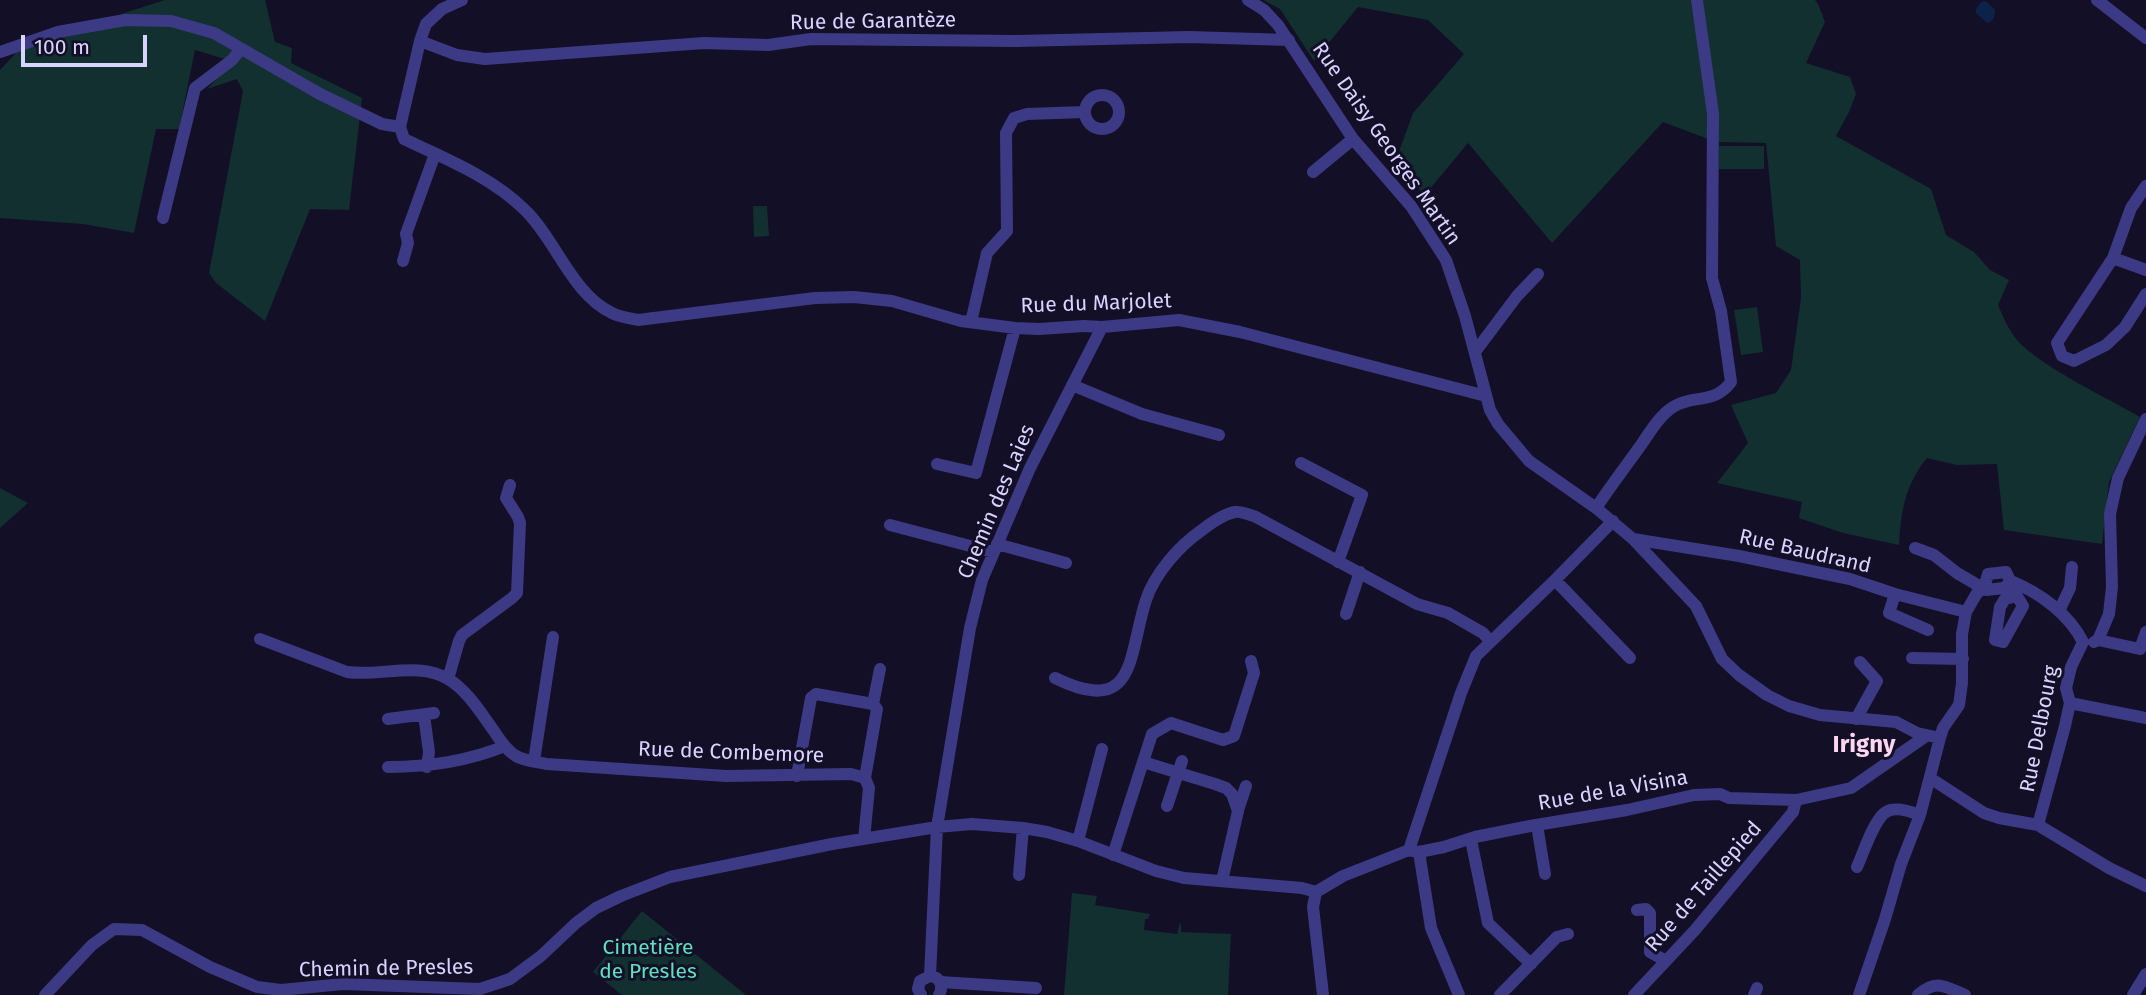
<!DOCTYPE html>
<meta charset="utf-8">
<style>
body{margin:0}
#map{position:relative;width:2146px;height:995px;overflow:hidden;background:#130f26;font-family:"Fira Sans",sans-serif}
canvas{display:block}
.scale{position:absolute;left:21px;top:35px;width:126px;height:32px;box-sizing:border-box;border:4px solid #d9d4ff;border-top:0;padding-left:9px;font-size:21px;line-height:24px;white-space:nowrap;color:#d9d4ff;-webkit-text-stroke:5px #130f26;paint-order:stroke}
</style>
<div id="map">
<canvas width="2146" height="995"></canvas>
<div class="scale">100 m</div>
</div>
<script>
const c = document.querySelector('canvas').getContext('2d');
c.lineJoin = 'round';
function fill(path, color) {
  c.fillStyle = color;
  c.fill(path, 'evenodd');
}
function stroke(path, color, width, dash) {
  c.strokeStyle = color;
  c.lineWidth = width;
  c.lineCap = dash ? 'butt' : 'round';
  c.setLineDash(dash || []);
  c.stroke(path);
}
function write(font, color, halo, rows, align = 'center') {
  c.font = font + ' "Fira Sans",sans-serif';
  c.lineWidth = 6;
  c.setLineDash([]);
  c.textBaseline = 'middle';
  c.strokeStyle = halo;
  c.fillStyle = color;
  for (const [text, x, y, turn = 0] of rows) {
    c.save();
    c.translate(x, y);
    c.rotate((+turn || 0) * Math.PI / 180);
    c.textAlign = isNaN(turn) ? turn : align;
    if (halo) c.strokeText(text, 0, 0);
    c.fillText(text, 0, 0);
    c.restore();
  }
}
fill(new Path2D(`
 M165,0H265L275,42L292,48L291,63L362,98L349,210L310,209L265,321L216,283L209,273L243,91L237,79L207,89L230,66L225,59L195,50L179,129H156L134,233L83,224L0,218V70L17,52L65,34L119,24L121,14Z
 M1263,0H1693L1711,140L1663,122L1552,243L1468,143L1424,196L1397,157L1413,113L1464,54L1428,20L1358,7L1314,61L1280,9Z
 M1703,0H1815L1818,4L1825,22L1806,63L1850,77L1856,94L1849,112L1836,136L1931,189L1946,235L1974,252L1990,270L2009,280L1998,305C2004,319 2011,336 2023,346C2053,373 2104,396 2140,417L2109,482L2102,544L2004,530L1997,464L1957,465L1927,458C1905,485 1901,511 1899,545L1843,533L1799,518L1802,502L1717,483L1748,443L1731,405L1776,393L1791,370L1801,298L1800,260L1776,246L1766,143L1718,142Z
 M1719,146H1764V169H1719Z
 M753,206H767L769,236L754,237Z
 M1757,307L1763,352L1741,355L1734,310Z
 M0,488L28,503L0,528Z
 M1072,893L1097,896L1095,905L1150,914L1148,919H1145L1144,930L1177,934L1180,923H1181V932L1231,934L1228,995H1064Z
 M642,911L746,995H622L593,972Z`), '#12302f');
fill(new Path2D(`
 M1986,1L1995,10C1995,17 1994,21 1987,23L1976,13V9L1981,2Z`), '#0c2248');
stroke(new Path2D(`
 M1248,0L1264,10L1278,25L1353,139L1411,206L1446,260L1465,316L1490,410L1498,424L1529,461L1596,508L1633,539L1696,606L1722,659L1739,675L1767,695L1789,706L1820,715L1896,722L1917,733L1940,738
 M2097,0L2146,38
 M420,41L457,55L485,59L704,43L768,45L811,39L1017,41L1189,37L1289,40
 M0,52L58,32L125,20L171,21L214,33L320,94L382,124L400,127L404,139C446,159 492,177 525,210C556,240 572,294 612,313C619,317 629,318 638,320L815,298L854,297L892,301L961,321L1015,328L1039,329L1084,326L1102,327L1179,320L1240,332L1486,396
 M1085 112a17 17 0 1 1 34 0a17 17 0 1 1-34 0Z
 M400,127L420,41L426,24L442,9L462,0
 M1313,172L1353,139
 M163,218L195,88L232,60L241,49
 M2113,258L2131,208L2146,186
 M403,261L408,243L406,234L435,154
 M2146,270L2113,258L2057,343L2062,356L2074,361L2106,345L2125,327L2146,294
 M971,322L987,253L1007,231L1006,133L1014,118L1027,114L1085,112
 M1475,352L1517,296L1538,274
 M1072,385L1142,414L1219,435
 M1301,463L1362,495L1338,562
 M937,464L976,473L1015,328
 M1596,508C1610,487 1626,466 1641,445C1650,432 1659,416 1673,407C1693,394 1714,405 1731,382L1721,311L1712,278L1713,114L1697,0
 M890,525L993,552
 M1633,539L1739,556L1850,579L1895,594L1966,612
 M997,544L1066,563
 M1915,548L1934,555L1957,573L1986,590L2004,588L2011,581
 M1555,580L1630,658
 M2011,581C2040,593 2069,614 2083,642
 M1895,594L1889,613L1928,630
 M2059,611L2070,588L2072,567
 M1346,614L1360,572
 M260,639L347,672C379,677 419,661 448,679C467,690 481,713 494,731C500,740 506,750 516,756C524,761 537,762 547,764L726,776L851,774L865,778L869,788L864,839
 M2098,640L2109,614L2112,587L2110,514L2118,478L2146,419
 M2094,642L2098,640L2140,649L2146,632
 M1912,658L1963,659
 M1055,678C1137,718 1128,655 1146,600C1155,573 1179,546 1202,530C1211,523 1224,514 1235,512C1241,511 1250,515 1256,517L1417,604L1448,613L1483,633L1490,641
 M448,679L459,641L462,635L512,598L517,593L520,523L518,517L506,498L510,485
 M2070,703L2146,718
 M873,704L880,669
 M424,715L429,752L427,767
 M388,719L434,713
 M1856,719L1877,681L1860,662
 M534,761L553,637
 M1143,762L1215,784L1226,788L1232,794L1238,811L1222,881
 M388,767C427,767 468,761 505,746
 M797,776L811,698L816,694L873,704L877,709L865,778
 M1930,778L1984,813L1999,818L2038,825L2109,868L2146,886
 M1167,806L1182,761
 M1238,810L1246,786
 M1537,825L1545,874
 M2038,825L2065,726L2070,703L2066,688L2071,667L2083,642
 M1471,840L1488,923L1531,964
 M1078,841L1102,749
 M1409,850L1461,693L1476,656L1555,580L1613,521
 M1419,852L1431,928L1459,995
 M1113,855L1152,734L1171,723L1223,740L1234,736L1254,673L1251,661
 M1857,867C1863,854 1874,819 1886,812C1895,806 1912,812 1920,815
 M1019,875L1023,828
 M1316,892L1343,876L1409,850L1419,852L1444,847L1475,837L1530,826L1627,810L1694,795L1720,794L1729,798L1796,800L1851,788L1926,736
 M1316,892L1313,907L1323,995
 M1637,910L1646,909L1650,913V952L1666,961
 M930,976L937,827L970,628L982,580L1030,468L1102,327
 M940,982L1036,988
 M45,995L92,945L114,929L142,930L210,967L257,987L281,990L343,984L480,989L510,979L541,956L576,923L596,908L621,896L670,877L832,844L937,827L972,824L1023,828L1047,832L1078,841L1156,871L1184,878L1302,888L1316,892
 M921,995L918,989L920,981L930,976C940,977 944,986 939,995
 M1500,995L1557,937L1568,934
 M1634,995L1695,930L1793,812L1796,800
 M1754,995L1757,988
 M1859,995L1885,919L1901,864L1920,815L1940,738L1943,728L1959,705L1962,683V634L1966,612L1977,593L1984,588L1988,574L2006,572L2017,596L2005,599L2000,607L1995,640L2003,642L2023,606L2017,596
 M1918,995C1936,979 1944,986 1965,995
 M2133,995L2146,974`), '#3d3a85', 12);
write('21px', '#d9d4ff', '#130f26', [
 ["Rue de Garantèze",873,22,-1],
 ["Rue Daisy Georges Martin",1386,144,55],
 ["Rue du Marjolet",1096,304,-2],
 ["Chemin des Laies",997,502,-67],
 ["Rue Baudrand",1805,552,13],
 ["Rue Delbourg",2040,729,-79],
 ["Rue de Combemore",731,753,2],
 ["Rue de la Visina",1613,791,-10],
 ["Rue de Taillepied",1704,887,-49],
 ["Chemin de Presles",386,969,-1]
]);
write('21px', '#5fe0c0', '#130f26', [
 ["Cimetière",648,948],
 ["de Presles",648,972]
]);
write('bold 24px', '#ffd6f0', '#130f26', [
 ["Irigny",1864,745]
]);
</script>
